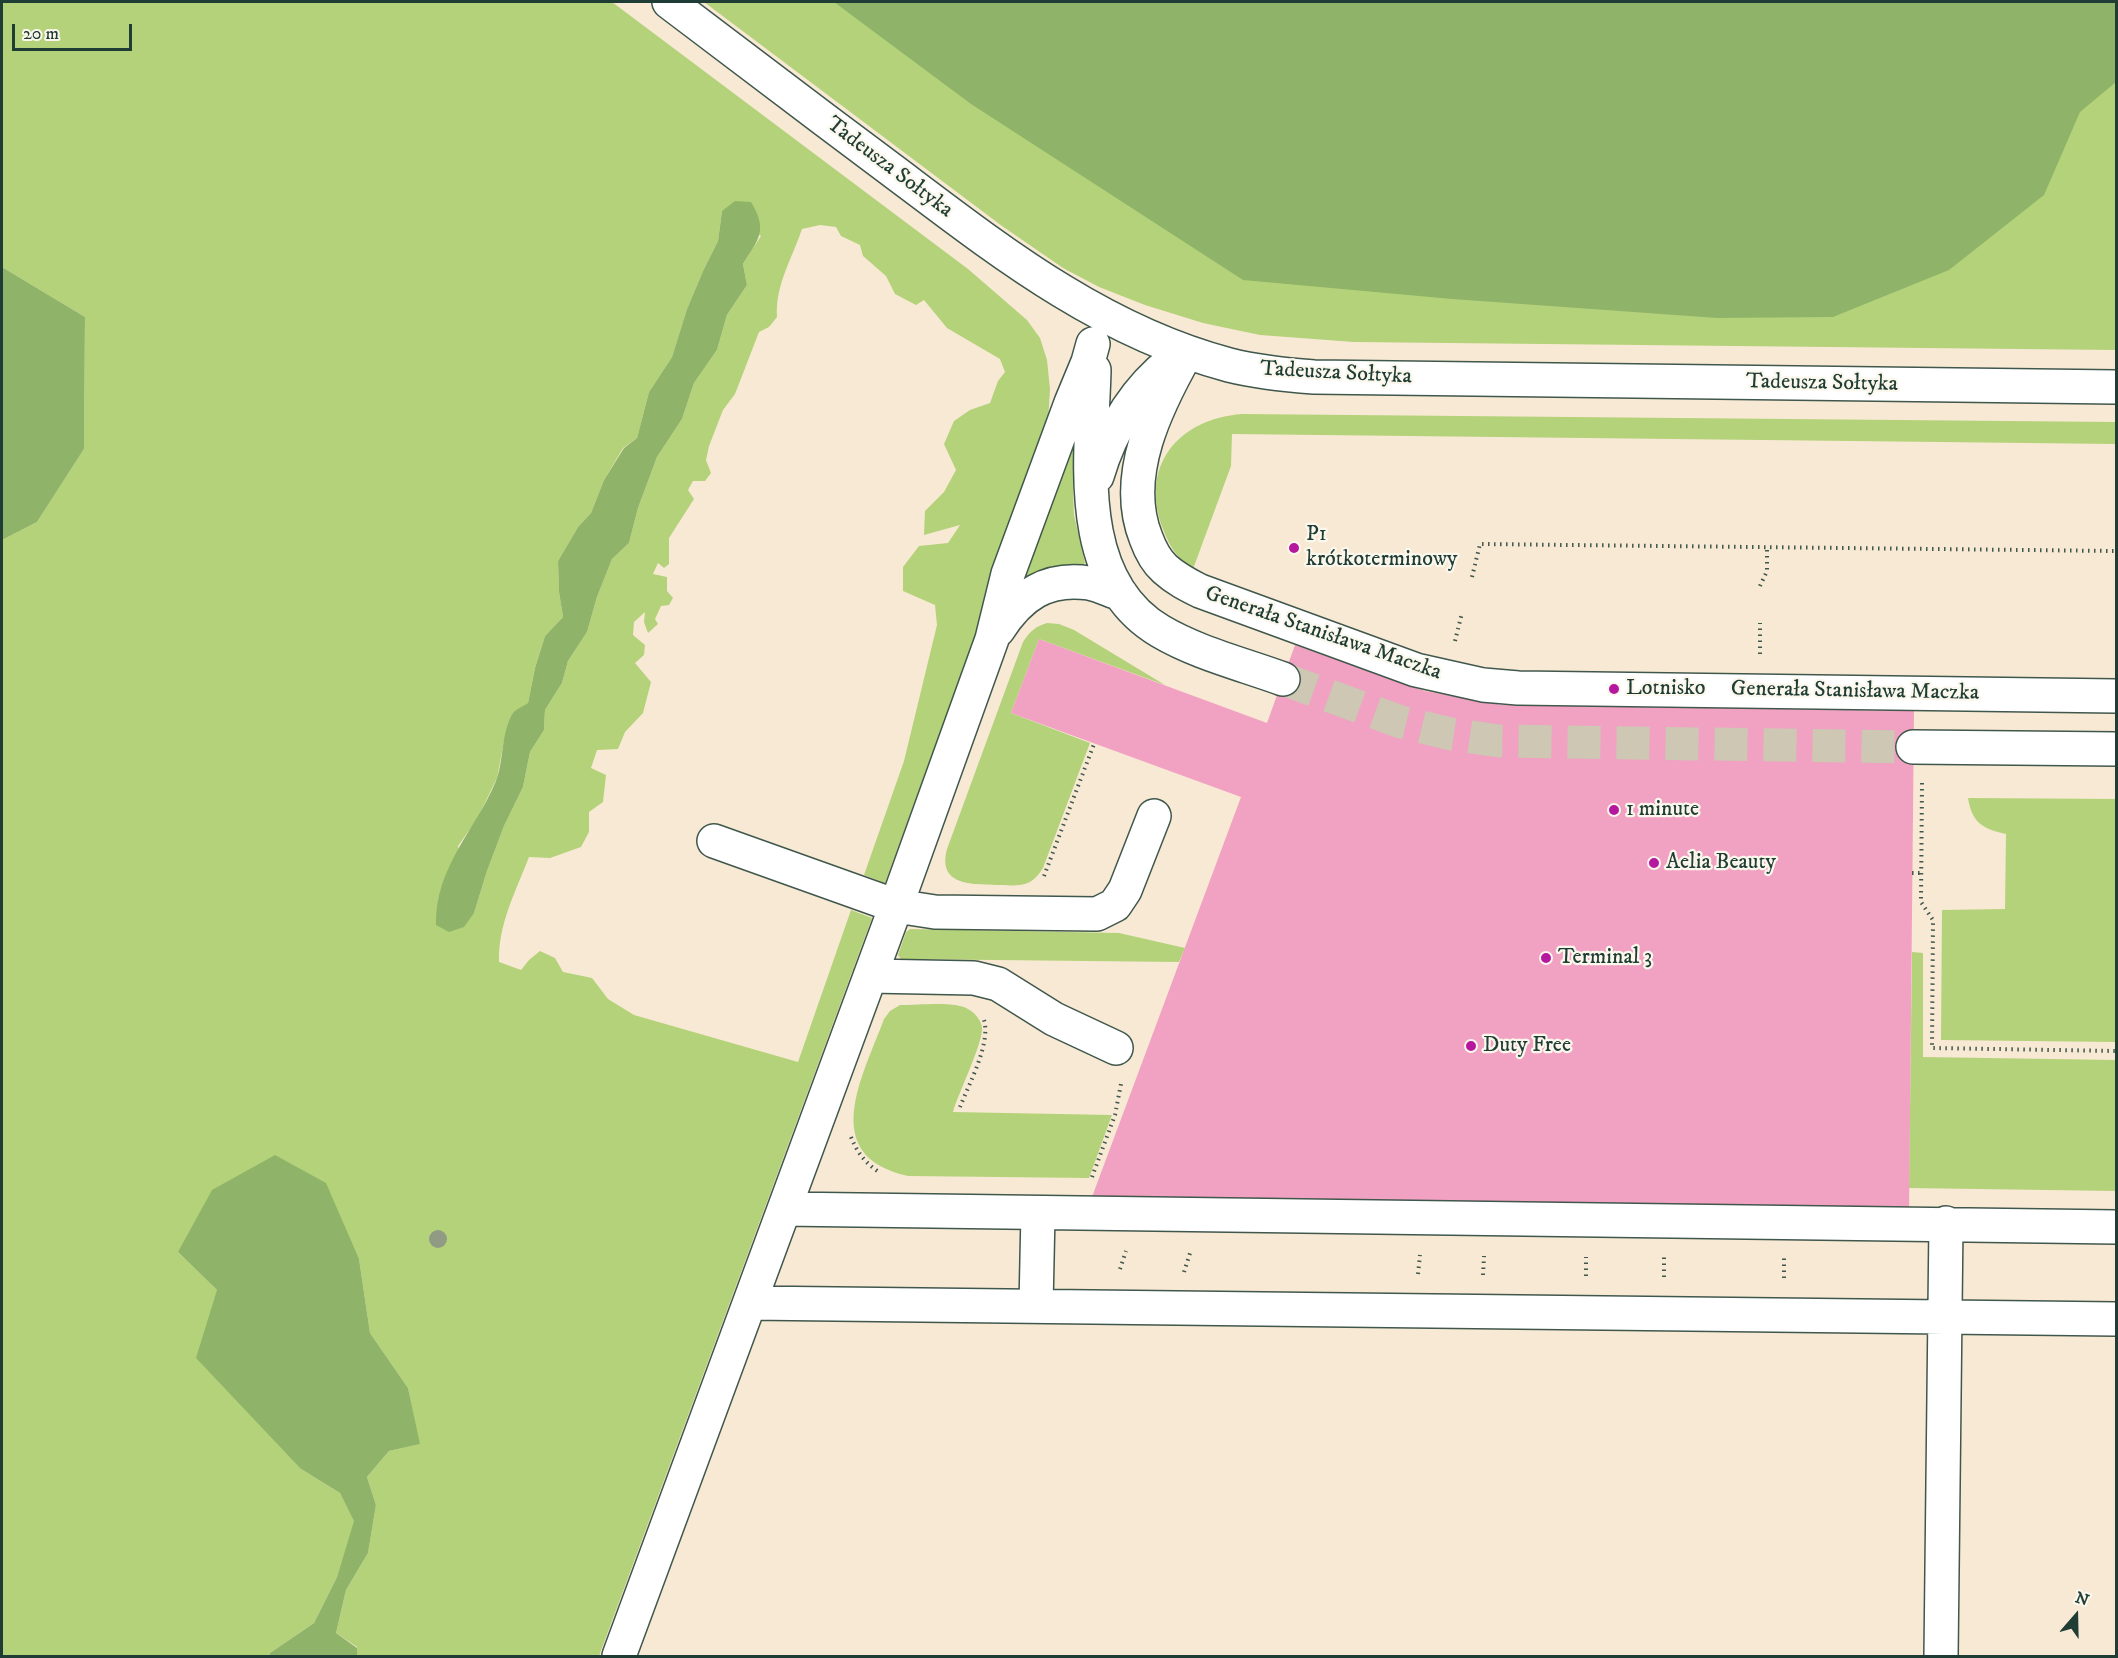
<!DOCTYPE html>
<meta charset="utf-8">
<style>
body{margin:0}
#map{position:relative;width:2118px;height:1658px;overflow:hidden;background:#f8e9d4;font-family:"IM FELL DW Pica",serif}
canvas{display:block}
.frame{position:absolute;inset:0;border:3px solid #1f3d34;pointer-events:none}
.north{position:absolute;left:2046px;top:1586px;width:60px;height:60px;-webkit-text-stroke:4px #fbf7ec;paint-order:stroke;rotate:20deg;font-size:16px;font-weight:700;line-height:24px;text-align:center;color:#1f3d34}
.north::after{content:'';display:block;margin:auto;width:21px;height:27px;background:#1f3d34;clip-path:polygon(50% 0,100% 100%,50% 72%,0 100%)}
.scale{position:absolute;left:12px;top:24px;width:120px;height:27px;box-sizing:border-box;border:3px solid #1f3d34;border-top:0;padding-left:8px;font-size:18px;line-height:21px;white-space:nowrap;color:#1f3d34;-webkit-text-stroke:4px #fbf7ec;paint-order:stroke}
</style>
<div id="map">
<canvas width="2118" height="1658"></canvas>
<div class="frame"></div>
<div class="north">N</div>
<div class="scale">20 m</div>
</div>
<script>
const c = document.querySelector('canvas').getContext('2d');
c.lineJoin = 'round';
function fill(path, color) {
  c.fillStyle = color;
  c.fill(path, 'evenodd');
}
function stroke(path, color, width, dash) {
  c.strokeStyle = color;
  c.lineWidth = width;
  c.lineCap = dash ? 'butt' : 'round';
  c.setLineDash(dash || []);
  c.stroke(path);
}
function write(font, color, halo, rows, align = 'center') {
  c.font = font + ' "IM FELL DW Pica",serif';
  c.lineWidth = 4.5;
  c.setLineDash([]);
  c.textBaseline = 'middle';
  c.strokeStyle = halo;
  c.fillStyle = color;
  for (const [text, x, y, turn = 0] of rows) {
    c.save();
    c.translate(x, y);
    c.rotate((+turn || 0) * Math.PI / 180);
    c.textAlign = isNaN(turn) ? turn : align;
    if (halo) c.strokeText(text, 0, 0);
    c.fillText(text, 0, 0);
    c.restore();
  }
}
fill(new Path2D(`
 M2,2H612L968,269L1027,320L1040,338L1047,360L1050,389L1048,422L1050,431L885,883L864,875L904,761L937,625L935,605L903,591V567L919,546L948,543L960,525L924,535L925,511L944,492L956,470L944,444L954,421L970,410L990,403L998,381L1005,372L1000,359L947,328L924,300L916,305L895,294L886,276L863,256L860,245L841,236L836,227L820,225L802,229C792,259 775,285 777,317L769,327L759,332L735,394L723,410L709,446L706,460L711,473L705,481H693L688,490L694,499L669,538V564L664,568L658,563L653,574L667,577V591L673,598L669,605L661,606L655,619L658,624L648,633L644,622L645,612L634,622L633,635L645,645L644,655L635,663L651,682L643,713L625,732L618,749L597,750L591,768L606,775L603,802L589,812V832L581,847L550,858L529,857C516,891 498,924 499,962L521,970L529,960L540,951L555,958L563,972L592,978L608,999L634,1015L798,1062L851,910L872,918L599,1656H357V1647L336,1633L346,1590L368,1553L376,1505L367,1477L389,1451L419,1444L408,1388L370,1333L359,1259L178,1252L217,1290L301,1469L340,1493L355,1521L337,1577L314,1623L270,1653L269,1656H2V540L37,522L84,449L85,317L2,267ZM722,211L761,236L743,264L747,285L727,315L717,350L694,383L682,419L657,457L638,508L629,543L612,559L597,597L587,632L568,661L562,683L545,710L544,730L530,752L523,787L504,826L487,871L474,913L458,846L477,819L497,778L504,741L528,703L535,668L545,636L563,617L559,592L558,561L578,527L591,513L604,480L623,448L637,438L649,392L672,357L687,309L703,271L718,241Z
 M704,2H2116V350L1354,342L1260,335L1203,323L1145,305L1099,287L1063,268L1002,226Z
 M1242,414L2116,422V444L1232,434L1231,466L1193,569C1177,559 1170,547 1163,529C1139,466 1178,419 1242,414Z
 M1077,434L1073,490L1074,515L1085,563L1083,566L1053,567L1020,578Z
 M1047,623L1059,624L1074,630L1165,685L1039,639L1011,713L1090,743L1043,868C1039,874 1036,878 1030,882C1020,887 1007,885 997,885C972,884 937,886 947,849L1023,642C1030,631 1035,627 1047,623Z
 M1968,798L2116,799V1042L1941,1040L1942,910L2005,909L2006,834C1983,829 1972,823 1968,798Z
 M910,929L1119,933L1185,948L1179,962L901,959L898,955L906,932Z
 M1912,952L1923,953V1057L2116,1060V1191L1909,1188Z
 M900,1005C917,1005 945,1002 960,1006C971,1008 981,1018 982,1028C983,1043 958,1094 953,1112L1112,1115L1089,1178L908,1176C817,1156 863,1076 884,1019L890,1011Z`), '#b4d279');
fill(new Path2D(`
 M834,2H2116V82L2080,112L2044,195L1949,270L1833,317L1717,318L1452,299L1243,280L971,104Z
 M735,201L751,202C768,230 759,239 743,264L747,285L727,315L717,350L694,383L682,419L657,457L638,508L629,543L612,559L597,597L587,632L568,661L562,683L545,710L544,730L530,752L523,787L504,826L487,871L474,913L464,927L449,932L436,925C435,867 475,831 496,781C504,761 501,732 513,713C516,709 524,706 528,703L535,668L545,636L563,617L559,592L558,561L578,527L591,513L604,480L624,448L637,438L649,392L672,357L687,309L703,271L718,241L722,211Z
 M2,267L85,317L84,449L37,522L2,540Z
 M275,1155L326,1183L359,1259L370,1333L408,1388L420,1444L389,1451L367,1477L376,1505L368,1553L346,1590L336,1633L357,1648V1656H269L270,1653L314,1623L337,1577L354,1521L340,1493L301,1469L196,1358L217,1290L178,1252L212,1190Z`), '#8fb469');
fill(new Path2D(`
 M1039,639L1267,723L1295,645L1425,691L1502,705L1914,711L1909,1216L1089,1205L1241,797L1011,713Z`), '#f1a1c1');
stroke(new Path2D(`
 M1283,679L1401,722L1451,734L1499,741L1913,747`), '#cdc7b4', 33, [33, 16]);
const minor = new Path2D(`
 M669,2C743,58 818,115 893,171C998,250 1100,331 1229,365C1257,372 1286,375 1314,377L2116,387
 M1187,352C1157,405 1121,476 1146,538C1150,549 1156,561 1165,569C1176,579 1188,585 1200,591L1416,670L1483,685L1518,688L2116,696
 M1094,370C1092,455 1072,579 1160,631C1197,653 1242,664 1283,679
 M1097,476C1111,429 1134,390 1173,360
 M998,630C1020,595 1047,577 1089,583C1100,585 1111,591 1121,594
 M1913,747L2116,749
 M714,841L896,906L935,912L1097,914L1115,905L1125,890L1154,816
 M870,976L974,978L998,984L1054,1019L1116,1048
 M784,1209L2116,1227
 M750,1303L2116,1319
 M1036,1306L1038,1213
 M619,1656L896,906L992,639L1008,574L1071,403L1088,362L1093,344
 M1941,1656L1946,1223`);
stroke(minor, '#40574c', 36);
stroke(new Path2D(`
 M1472,577L1480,544L2116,551
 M1760,586L1767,571V547
 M1455,641L1462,613
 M1760,654V623
 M1922,783L1921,902L1933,920L1932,1048L2116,1051
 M1912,873H1922
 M1044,876L1094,744
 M960,1107C969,1084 991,1043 984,1020
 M851,1137C857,1152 865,1163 879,1172
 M1092,1177L1115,1115L1121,1084
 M1120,1269L1126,1251
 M1184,1272L1191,1250
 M1418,1274L1420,1255
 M1483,1275L1484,1256
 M1586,1276V1257
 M1664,1277V1257
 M1784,1278V1258`), '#40574c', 4, [1.5, 4.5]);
stroke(minor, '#fff', 33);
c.fillStyle = '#919b84';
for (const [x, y] of [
 [438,1239]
]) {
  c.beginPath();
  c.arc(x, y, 9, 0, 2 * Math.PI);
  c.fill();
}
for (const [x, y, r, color] of [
 [1294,548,6,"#b5179e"],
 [1614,689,6,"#b5179e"],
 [1614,810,6,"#b5179e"],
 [1654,863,6,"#b5179e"],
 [1546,958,6,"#b5179e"],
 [1471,1046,6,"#b5179e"]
]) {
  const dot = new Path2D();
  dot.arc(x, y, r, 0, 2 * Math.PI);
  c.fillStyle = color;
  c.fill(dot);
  stroke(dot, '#fbf7ec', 2);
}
write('22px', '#1f3d34', '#fbf7ec', [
 ["Tadeusza Sołtyka",889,168,37],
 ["Tadeusza Sołtyka",1336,374,3],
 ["Tadeusza Sołtyka",1822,384,1],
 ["Generała Stanisława Maczka",1323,634,19],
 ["Generała Stanisława Maczka",1855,692,1]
]);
write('22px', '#1f3d34', '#fbf7ec', [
 ["P1",1306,535],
 ["krótkoterminowy",1306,560],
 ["Lotnisko",1626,689],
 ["1 minute",1626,810],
 ["Aelia Beauty",1666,863],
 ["Terminal 3",1558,958],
 ["Duty Free",1483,1046]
], 'left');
</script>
